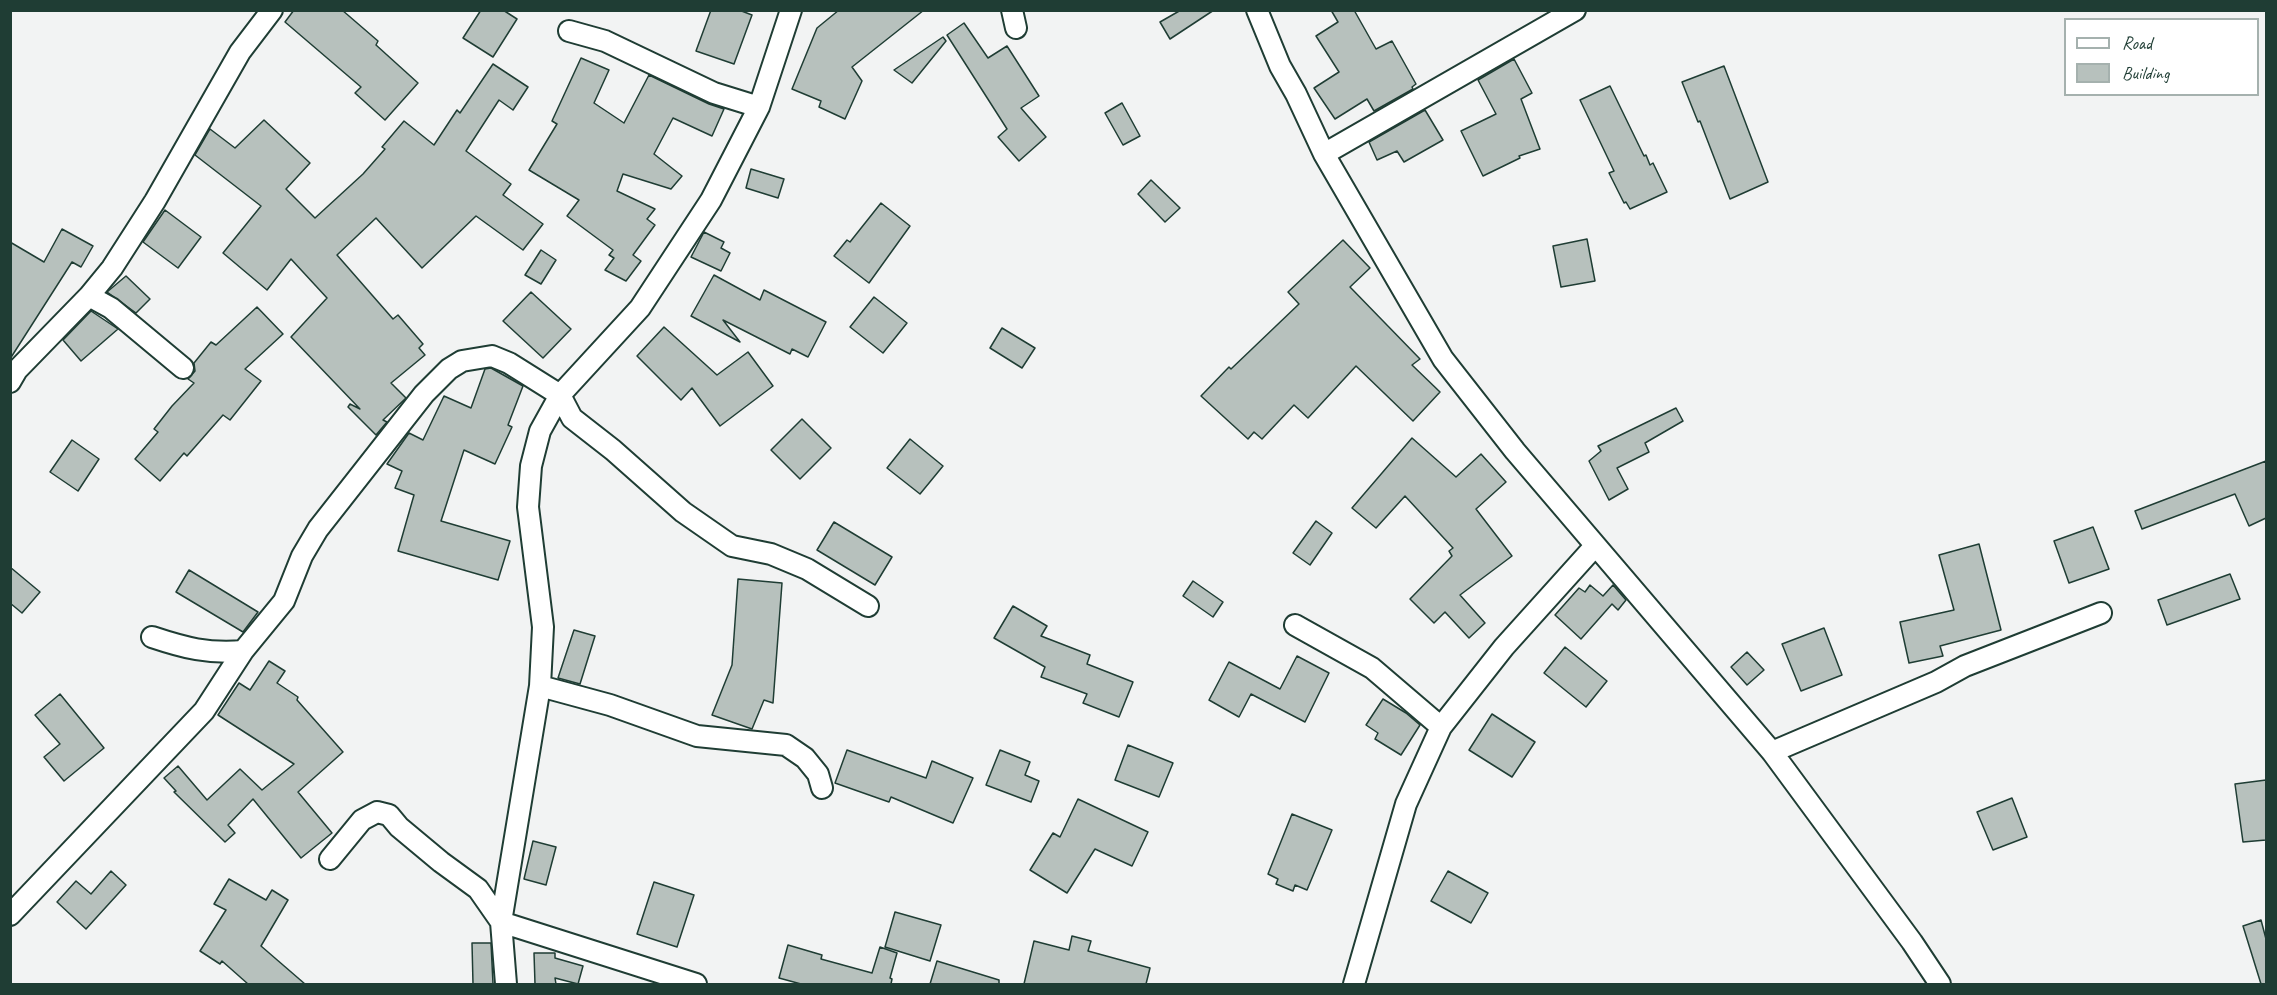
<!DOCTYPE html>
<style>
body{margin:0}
#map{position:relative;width:2277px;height:995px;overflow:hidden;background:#f2f3f3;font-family:Caveat,sans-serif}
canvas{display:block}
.frame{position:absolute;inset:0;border:12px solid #1f3d34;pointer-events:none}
.legend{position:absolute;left:2064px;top:18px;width:195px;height:78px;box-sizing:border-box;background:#fff;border:2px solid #a5b1ae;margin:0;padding:8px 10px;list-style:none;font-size:18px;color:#1f3d34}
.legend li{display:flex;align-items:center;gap:12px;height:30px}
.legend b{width:30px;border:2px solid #a5b1ae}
</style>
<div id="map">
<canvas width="2277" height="995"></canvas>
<div class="frame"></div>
<ul class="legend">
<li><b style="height:8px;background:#fff"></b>Road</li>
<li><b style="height:16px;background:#b7c1bd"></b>Building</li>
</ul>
</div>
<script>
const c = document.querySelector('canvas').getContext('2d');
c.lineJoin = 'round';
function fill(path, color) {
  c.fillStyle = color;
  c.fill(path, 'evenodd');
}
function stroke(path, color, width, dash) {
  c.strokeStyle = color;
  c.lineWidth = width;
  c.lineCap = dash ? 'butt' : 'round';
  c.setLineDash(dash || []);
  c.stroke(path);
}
const building = new Path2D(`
 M294,10H342L378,41L376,45L418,83L385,120L355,93L361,87L285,22Z
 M481,10H503L517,19L493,57L463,38Z
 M711,10H739L752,15L734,64L696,51Z
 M839,10H924L852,67L862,81L845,119L819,107L821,101L792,89L817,28Z
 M1181,10H1214L1170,39L1160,22Z
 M1331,10H1354L1376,49L1392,41L1416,84L1412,87L1413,89L1374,111L1367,99L1335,119L1314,88L1339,72L1316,36L1338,22Z
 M964,23L988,58L1007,46L1039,96L1021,108L1046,137L1019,161L998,137L1007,129L947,35Z
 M943,37L946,41L912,83L894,70Z
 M581,58L609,70L594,103L624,123L649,75L709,104L724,109L712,136L673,118L654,154L682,176L671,189L623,174L617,191L655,209L647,219L655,225L633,255L641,261L626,281L605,270L614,258L609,255L613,250L567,216L579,200L529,170L557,124L552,121Z
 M1514,59L1532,93L1521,99L1540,149L1519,156L1520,158L1483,176L1461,131L1496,114L1478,80Z
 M493,64L528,87L513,110L499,100L466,151L511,184L503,195L543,224L523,250L476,216L422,268L376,218L337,255L393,319L398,315L423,344L419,348L425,355L391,383L406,398L383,420L387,422L376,435L348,407L350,404L360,409L291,337L327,298L291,259L267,290L223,253L261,206L195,155L210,129L235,148L264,120L310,163L286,189L315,218L363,174L385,149L382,147L404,121L434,145L457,110L460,113Z
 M1724,66L1768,182L1730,199L1700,121L1698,122L1682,82Z
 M1610,86L1644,156L1646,155L1650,165L1653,163L1667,192L1630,209L1626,202L1624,203L1609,173L1614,171L1580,100Z
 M1122,103L1140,136L1123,145L1105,113Z
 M1425,110L1443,140L1404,162L1397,151L1377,160L1369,142Z
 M751,169L784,179L778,198L746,188Z
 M1151,180L1180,208L1165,222L1138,194Z
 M881,203L910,226L869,283L834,256L847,240L850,242Z
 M165,210L201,237L178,268L143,242Z
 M62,229L93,246L81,267L72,262L10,359V242L44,262Z
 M704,232L724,242L721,248L730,253L721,271L691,257Z
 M1587,239L1595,281L1561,287L1553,246Z
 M1343,240L1370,268L1350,287L1420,359L1412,365L1440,392L1413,421L1356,366L1308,418L1294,405L1262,439L1254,432L1248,439L1201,396L1229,367L1231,369L1299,304L1288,292Z
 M541,250L556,260L541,284L525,275Z
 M714,275L760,300L764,290L826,322L808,357L792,349L790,354L723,320L740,342L691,316Z
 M126,276L150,299L136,313L107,292Z
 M531,292L571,329L543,358L503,321Z
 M874,297L907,323L883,353L850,327Z
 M257,307L283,334L245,369L261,381L230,420L223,415L187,456L184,453L160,481L135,459L158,432L154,429L172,406L194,383L188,379L195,371L194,363L211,342L216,345Z
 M91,311L118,329L81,361L63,340Z
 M664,327L717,375L748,352L773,386L720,426L692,388L681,400L637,356Z
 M1002,328L1035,348L1022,368L990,348Z
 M491,368L523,386L508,425L512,427L495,464L464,450L441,521L510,541L498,580L398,551L414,495L395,488L402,471L387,464L409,433L423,440L444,396L471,408L485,369Z
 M1676,408L1683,421L1645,443L1649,452L1617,468L1628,489L1609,500L1589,461L1601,451L1598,446Z
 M802,419L831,448L800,479L771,450Z
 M1412,438L1456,477L1481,454L1506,482L1476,509L1512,556L1460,595L1485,623L1469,638L1445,612L1434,623L1410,599L1452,556L1449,551L1453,548L1405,496L1376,528L1352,508Z
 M910,439L943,466L920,494L887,468Z
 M72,440L99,459L78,491L50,472Z
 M2266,461V518L2249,526L2235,494L2142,529L2135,511Z
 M1316,521L1332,533L1310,565L1293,553Z
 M834,522L892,557L875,585L817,550Z
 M2093,527L2109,569L2069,583L2054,541Z
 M1979,544L2001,630L1940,646L1943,656L1909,663L1900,622L1954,610L1939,555Z
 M10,567L40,592L22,613L10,603Z
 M189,570L258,612L243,632L176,592Z
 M2230,574L2240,599L2167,625L2158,600Z
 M738,579L782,583L773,703L764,700L752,729L712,715L732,665Z
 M1193,581L1223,602L1213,617L1183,596Z
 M1590,585L1603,596L1613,585L1626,600L1618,610L1612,604L1581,639L1555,615L1579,588L1585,592Z
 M1013,606L1047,626L1041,636L1090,655L1087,664L1133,682L1119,717L1083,703L1087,694L1041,677L1045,667L994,638Z
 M1824,628L1842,675L1801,691L1782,644Z
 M574,630L595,636L580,684L558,678Z
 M1565,647L1607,681L1586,707L1544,673Z
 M1747,652L1764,670L1747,685L1731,667Z
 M1297,656L1329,673L1305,722L1251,694L1239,717L1209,700L1229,662L1280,689Z
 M269,661L285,671L277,683L298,697L297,700L343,752L298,792L332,833L301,858L253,799L228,825L235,833L225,842L174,792L176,791L164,778L178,766L207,800L240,769L262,790L294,764L218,715L239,683L250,690Z
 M60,694L104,748L64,781L44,757L60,744L35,715Z
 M1383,699L1406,713L1420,725L1401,755L1375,739L1378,733L1366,725Z
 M1492,714L1535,742L1512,777L1469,750Z
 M1128,745L1173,763L1159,797L1115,780Z
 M847,750L926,778L932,761L973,778L953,823L891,797L889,802L835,783Z
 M1000,750L1030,762L1025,775L1039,781L1031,802L986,785Z
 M2266,780V840L2243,842L2235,784Z
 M2012,798L2027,837L1993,850L1977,812Z
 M1078,799L1148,832L1132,866L1095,849L1067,893L1030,870L1053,833L1060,837Z
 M1292,814L1332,830L1307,890L1295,885L1293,891L1276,884L1278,879L1268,874Z
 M533,841L556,847L546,885L524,879Z
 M111,871L126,885L86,929L57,902L76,881L91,894Z
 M1448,871L1488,893L1471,923L1431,901Z
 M229,879L266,900L272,890L288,900L261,946L305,984H248L222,961L220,964L200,951L226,910L214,904Z
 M654,882L694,895L677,947L637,934Z
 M895,912L941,925L930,961L885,947Z
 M2261,920L2266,939V984H2261L2243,926Z
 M1072,936L1091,941L1088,951L1150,968L1146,984H1024L1034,941L1069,950Z
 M472,943H491L493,984H473Z
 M788,945L822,955L821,959L872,973L880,947L897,953L890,978L892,979L891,984H801L779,978Z
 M534,953H555V958L583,966L578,984L555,978L556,984H535Z
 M937,961L999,980V984H930Z`);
fill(building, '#b7c1bd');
stroke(building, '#1f3d34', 1.5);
const minor = new Path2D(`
 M1012,10L1016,28
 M1257,10L1280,66L1296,94L1324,154L1443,359L1515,451L1772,752L1912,942L1940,984
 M569,31L605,41L714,93L759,107
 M1324,154L1575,10
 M89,296L112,268L155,201L240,52L272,10
 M10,382L17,370L89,296L111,308L183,368
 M1295,625L1372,668L1441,727
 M152,637C185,648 208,654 243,651L284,601L302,556L318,529L424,394L449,369L462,361L492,356L509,363L560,395L572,418L613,450L683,512L732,546L771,554L807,569L868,606
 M540,686L610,705L697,736L786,745L805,758L818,774L822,788
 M1772,752L1936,682L1965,666L2101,613
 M330,859L362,820L377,812L389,815L399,827L441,862L478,889L501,922L696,984
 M10,915L204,711L243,651
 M506,984L501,922L540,686L543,627L528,507L531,466L540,431L560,395L640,308L711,200L759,107L791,10
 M1354,984L1406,804L1441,727L1504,647L1595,546`);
stroke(minor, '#1f3d34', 24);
stroke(minor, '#fff', 20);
</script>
